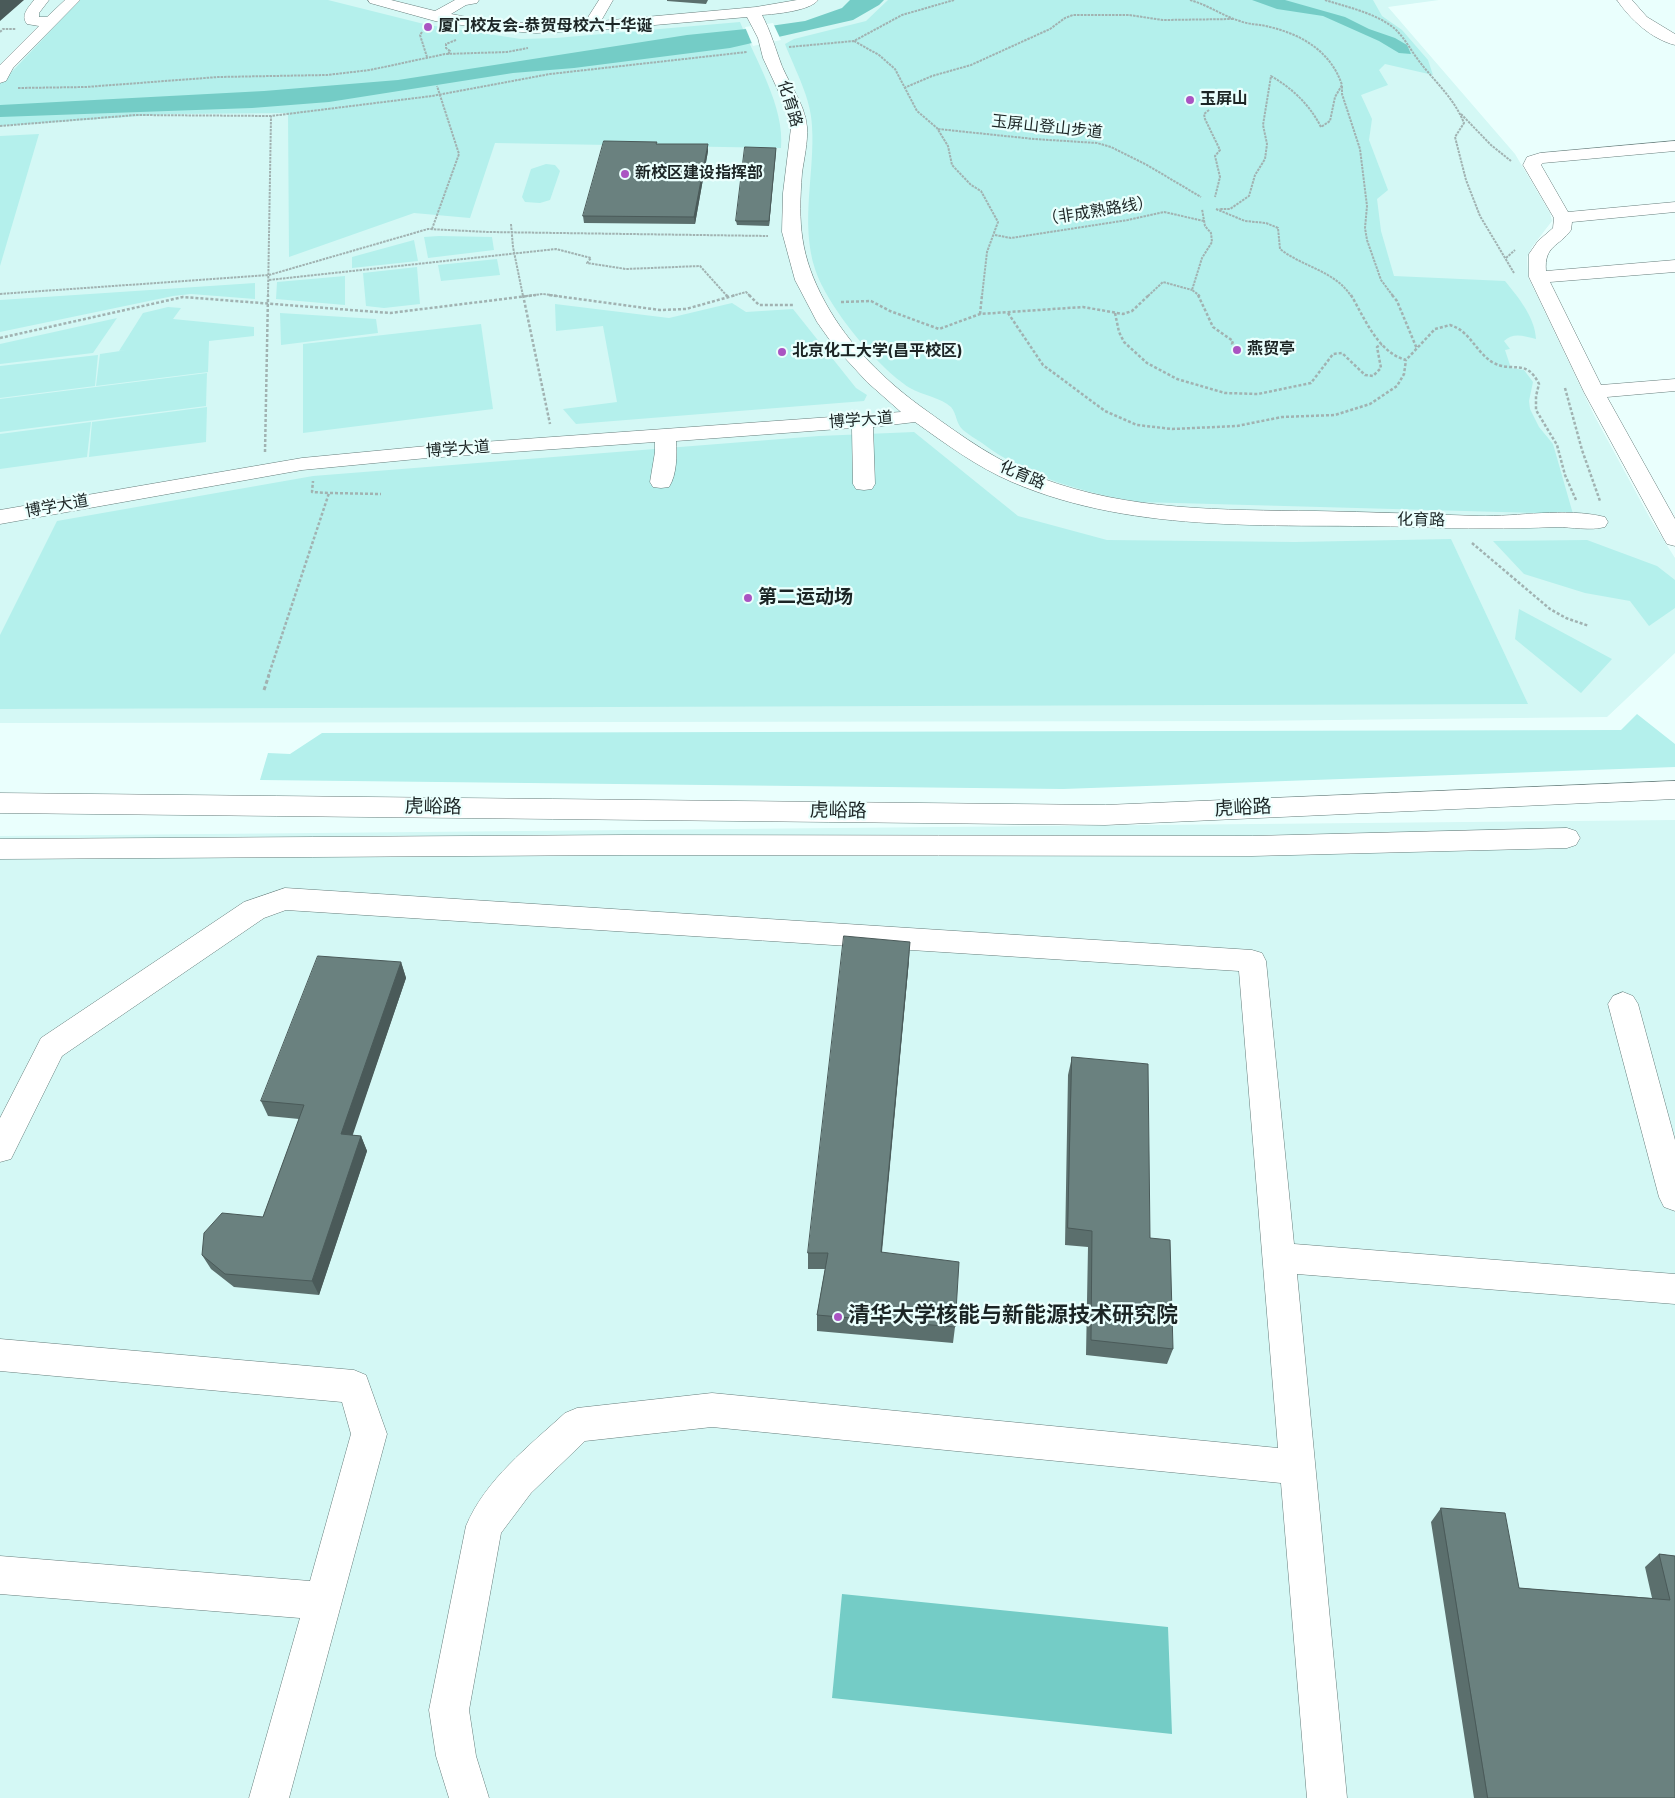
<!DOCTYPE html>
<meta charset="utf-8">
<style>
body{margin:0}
canvas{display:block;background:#eafffd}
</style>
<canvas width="1675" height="1798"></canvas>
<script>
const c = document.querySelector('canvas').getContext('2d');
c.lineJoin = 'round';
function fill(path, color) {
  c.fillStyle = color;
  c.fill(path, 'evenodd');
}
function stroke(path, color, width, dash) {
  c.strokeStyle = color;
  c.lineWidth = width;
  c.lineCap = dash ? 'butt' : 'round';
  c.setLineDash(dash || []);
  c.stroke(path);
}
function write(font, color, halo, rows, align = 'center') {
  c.font = font + ' "Titillium Web","Noto Sans SC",sans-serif';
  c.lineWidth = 4.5;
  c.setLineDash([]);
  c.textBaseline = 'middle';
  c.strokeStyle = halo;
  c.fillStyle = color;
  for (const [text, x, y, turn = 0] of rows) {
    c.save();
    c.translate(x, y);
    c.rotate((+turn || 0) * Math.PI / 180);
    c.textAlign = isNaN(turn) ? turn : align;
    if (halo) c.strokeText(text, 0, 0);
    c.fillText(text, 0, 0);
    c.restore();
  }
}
fill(new Path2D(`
 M0,0H1439L1388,7L1515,154L1550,213L1552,221L1532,247L1527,257L1528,277L1594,415L1651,520L1675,558V653L1607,717L1244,721L0,723Z
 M1675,820V1798H0V836Z`), '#d4f8f5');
fill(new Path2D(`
 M80,0H328L428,25L521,39L556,38L740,22C755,59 785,107 781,148L495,143L470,218L414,213L289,257L288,113L170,114L0,126V80L5,79Z
 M888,0H1373L1382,16L1402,30L1428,60L1433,75L1385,64L1379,70L1388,85L1361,95L1372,119L1369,140L1388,190L1377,199L1381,231L1394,276L1505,281C1518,297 1535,317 1536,339C1524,336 1513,332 1504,341L1510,349L1505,350L1511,368L1524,370L1533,382L1529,401L1530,409L1539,427L1553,444L1573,514L1140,502C1084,493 1027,477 982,443C976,439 969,435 963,430C956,424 957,414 951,407C942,398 922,395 910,388C877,367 827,306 815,269C800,222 815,173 812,126C811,98 795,70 785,44L794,39L866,21Z
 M39,134L0,266V136Z
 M546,164L555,165L560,171L550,200L540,203L525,202L522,197L531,169Z
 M439,236L492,237L494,250L428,258L424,237Z
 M414,240L418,261L352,268V257Z
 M497,259L500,275L441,281L438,265Z
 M417,267L420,304L384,308L366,306L363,273Z
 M345,276V305L276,299L277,282Z
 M255,283V299L191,294L173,296L0,332V300Z
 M732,303L746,312L793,309L856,388L867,395L864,401L576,424L563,409L617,402L603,326L556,331L555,304L669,318Z
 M168,307L181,308L173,319L254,327V336L209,341L208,372L96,386L100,354L127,350L119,351L143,313Z
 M280,313L376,319L378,333L281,345Z
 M117,318L93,353L0,364V344Z
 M481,324L493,409L303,433V344Z
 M98,355L95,386L0,398V366Z
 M207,373L206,406L0,432V399Z
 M207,407L206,442L89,457L92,422Z
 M91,422L87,457L0,469V434Z
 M914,432L1018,516L1107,540L1295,542L1451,539L1528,704L0,709V635L57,521L313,476L819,436Z
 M1587,540L1657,566L1675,580V608L1649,626L1630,601L1585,593L1524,574L1493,541Z
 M1519,609L1612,659L1581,693L1515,639Z
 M1637,714L1675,744V767L1063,789L260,780L268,753L290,754L322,733L1621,730Z`), '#b4f0ec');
fill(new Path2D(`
 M850,0H884L879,5L853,20L730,48L574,68L513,73L329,102L252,108L0,117V105L264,91L398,80L687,35L756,28L805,21L842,8Z
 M1252,0H1285L1345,17L1369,29L1395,38L1407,45L1411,54L1399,53L1379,41L1323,16L1277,9Z
 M842,1594L1168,1627L1172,1734L832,1698Z`), '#74ccc6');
fill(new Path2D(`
 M773,23L781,40L753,46L745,27Z`), '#eafffd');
const minor = new Path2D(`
 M34,0H49L39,13V17H47L65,0H80L13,68L6,81L0,83V65L39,26L27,24C20,15 29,7 34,0Z
 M368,0H391L435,11L455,0H479L477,3L466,5L451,14C495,23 540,25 585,22L599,0H613L601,21L756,7L797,0H818C810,11 775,14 762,15C770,31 773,41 779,58C786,81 805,102 807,127C808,142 804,159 802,173C798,224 800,256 825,302C849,346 886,382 927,411C963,437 999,463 1041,478C1129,511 1223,510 1316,511C1370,512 1424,514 1478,516C1519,517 1564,507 1605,517L1608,522L1605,527C1590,531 1572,527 1556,527C1509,529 1463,529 1416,527C1282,523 1138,536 1012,482C977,467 946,444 915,422L873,427L875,484L872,489L864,490L856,489L853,484L852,428L676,441C677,454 677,475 669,487L661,488L653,487L650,482L655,452V442L427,458L302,470L0,524V510L302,458L427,446L901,412L867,382L834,346L817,322L795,280L782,232L783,193L791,128L783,101L763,58L758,38L747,17L597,30L536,33L494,30L435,21L370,3Z
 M1617,0H1632L1647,17L1675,34V45C1651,39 1630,19 1617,0Z
 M1675,141V151L1543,163L1541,165L1568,212L1675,202V212L1572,222L1571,230C1559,247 1544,245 1546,271L1675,260V272L1550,282L1601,385L1675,379V391L1607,397L1675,519V546L1667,544L1664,539L1584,392L1529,277V254L1538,241L1553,228L1554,218L1523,165L1527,157L1540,153Z
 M1675,781V799L1105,825L0,813V793L1105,805Z
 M1567,828L1576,831L1580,838L1576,845L1567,848L1252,856L625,855L0,859V839L625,835L1252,836Z
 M285,888L1252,950L1262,953L1266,961L1294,1244L1675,1274V1304L1297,1274L1347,1798H1307L1281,1483L712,1427L585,1441L531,1493L501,1533L469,1710L476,1756L489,1798H449L436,1756L429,1710L466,1526C485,1480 529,1446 565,1413L577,1408L712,1393L1278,1448L1239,971L286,910L264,918L62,1056L11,1159L0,1162V1118L41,1038L244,902Z
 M1623,992L1633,996L1638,1004L1675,1140V1211L1664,1207L1659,1197L1608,1004L1613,996Z
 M0,1339L354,1370L366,1375L387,1434L289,1798H249L300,1618L0,1594V1556L310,1581L351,1434L342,1402L0,1371Z`);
stroke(minor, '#677e7c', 1);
stroke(new Path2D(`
 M1190,0C1208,5 1223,16 1240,21C1250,25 1260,24 1270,27C1303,35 1331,52 1342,85L1335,97L1330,121L1321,127C1309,104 1293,89 1271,76L1263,125L1267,144L1265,159L1255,175L1249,196L1230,209H1219
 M1325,0C1347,7 1371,12 1390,25C1403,34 1409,48 1419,61C1435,82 1454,98 1464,123L1455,137L1466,180L1480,216L1514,273
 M0,32L3,29H16
 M422,32L420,35L427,57
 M854,41L879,55L895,69L917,111L937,128L948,146L952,165L971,185L981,191L998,222L987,252L982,296
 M789,47L854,41L902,15L954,0
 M448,54L450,51L446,48V44L456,40
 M1342,86V94L1360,149L1367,206L1365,228L1367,240L1381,280L1393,296
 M18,88L86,87L218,77L327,75L370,70L445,54L507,52L528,48
 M904,88L932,76L971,65L1050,29L1065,18L1073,15H1129L1163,20L1234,19
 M1209,110L1204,114L1205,119L1220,150L1215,156L1220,177L1215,197
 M1461,114L1491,145L1511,161
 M0,126L136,115L271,116L432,96L550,74L747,52
 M938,129L1034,139L1097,143L1111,147L1147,165L1201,197
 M1216,209L1245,221L1266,223L1278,228L1280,249C1303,267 1335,271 1351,296
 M511,224L513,247L523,296
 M432,229L459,154L437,86
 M995,235L1011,238L1128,220L1164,212L1204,221
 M1506,258L1515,250
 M269,280L556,249L591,258L587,263L626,269L700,266L727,296
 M0,294L269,275L428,229L488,232L768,236
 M268,296L271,116
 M526,296L543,294L558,296
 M732,296L746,292L750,296
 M1148,296L1163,282L1192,290
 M1200,296L1192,290L1202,258L1212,242L1211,233L1205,226L1202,209`), '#a1b2b1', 2, [2.5, 1]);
stroke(new Path2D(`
 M523,295L550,424
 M549,295L660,310L686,309L736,295
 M726,295L728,297
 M749,295L759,305H794
 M1198,295L1213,327L1233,341L1232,344L1236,348
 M1351,295C1364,317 1378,353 1406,360L1435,329L1450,325C1470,331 1475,351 1492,362C1512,374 1526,357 1539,384L1536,396V410L1557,445L1565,475L1576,500
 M1392,295L1397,301L1417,349
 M841,302L871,301L890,311L939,329L980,314L1083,307L1123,314L1132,311L1149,295
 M1008,313L1043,365L1105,411L1137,425L1172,429L1237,426L1282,417L1335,415L1370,404L1397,386L1404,374L1406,360
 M1115,313L1119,332L1124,342L1147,363L1177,379L1225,393L1258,394L1311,383L1333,354L1342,353L1365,375L1373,376L1381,368L1377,347L1382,344
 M980,314L982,295
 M0,338L183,297L390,313L536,295
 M1565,388L1582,450L1600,501
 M265,452L268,295
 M330,493L381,494
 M1472,543L1550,609L1566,618L1589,626
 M268,677L329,493L312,492L313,481`), '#a1b2b1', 2.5, [3, 2]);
stroke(new Path2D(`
 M264,690L269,675`), '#a1b2b1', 3, [4, 2.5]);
fill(minor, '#fff');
fill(new Path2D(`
 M667,0H708L706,4L667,1Z
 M657,144L708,151L695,224L584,223L583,216Z
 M776,148L769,226L737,225L736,221Z
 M909,960L882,1252L955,1327L953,1343L817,1331V1315L825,1269H808V1253Z
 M401,962L406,978L352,1135L361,1136L367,1151L319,1295L234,1287L211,1269L202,1255L263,1217L299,1119L268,1116L261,1101Z
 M1072,1057L1150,1238L1173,1349L1167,1364L1086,1355L1088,1247L1065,1245L1068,1075Z
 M1441,1508L1519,1588L1652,1598L1645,1567L1659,1554L1675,1556V1798H1474L1431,1522Z`), '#5b6f6d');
fill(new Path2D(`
 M0,0H24L0,21Z
 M708,144V151L695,224L694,217Z
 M776,148V152L769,226V221Z
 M910,942L909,960L880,1268L881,1252Z
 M401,962L406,978L348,1149L341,1134Z
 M361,1136L367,1151L319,1295L312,1281Z`), '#4a5a59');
const building = new Path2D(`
 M604,141L657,142L656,144H708L694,217L583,216Z
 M745,147L776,148L769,221H736Z
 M844,936L910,942L881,1252L959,1262L955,1327L817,1315L828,1253H808Z
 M318,956L401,962L341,1134L361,1136L312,1281L225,1274L202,1255L204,1233L222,1213L263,1217L304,1105L261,1101Z
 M1072,1057L1148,1064L1150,1238L1170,1240L1173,1349L1091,1340L1092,1231L1068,1228Z
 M1441,1508L1505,1513L1519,1588L1670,1600L1659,1554L1675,1556V1798H1488Z`);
fill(building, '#6a817f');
stroke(building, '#4a5a59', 1);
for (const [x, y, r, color] of [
 [428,27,5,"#aa54c2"],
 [1190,100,5,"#aa54c2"],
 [625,174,5,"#aa54c2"],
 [1237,350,5,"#aa54c2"],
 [782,352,5,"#aa54c2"],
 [748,598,5,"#aa54c2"],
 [838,1317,5,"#aa54c2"]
]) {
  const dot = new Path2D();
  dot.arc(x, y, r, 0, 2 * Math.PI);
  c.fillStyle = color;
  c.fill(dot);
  stroke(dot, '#eafffd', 2);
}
write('bold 16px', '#1c2525', '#eafffd', [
 ["厦门校友会-恭贺母校六十华诞",438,27],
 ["玉屏山",1200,100],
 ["新校区建设指挥部",635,174],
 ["燕贸亭",1247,350],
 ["北京化工大学(昌平校区)",792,352]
], 'left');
write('16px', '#1c2525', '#eafffd', [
 ["化育路",789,104,73],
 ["玉屏山登山步道",1047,128,6],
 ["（非成熟路线）",1098,212,-9],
 ["博学大道",861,421,-4],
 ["博学大道",458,450,-4],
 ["化育路",1022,476,23],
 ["博学大道",57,507,-10],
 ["化育路",1421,521,1]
]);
write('bold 19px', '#1c2525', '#eafffd', [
 ["第二运动场",758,598]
], 'left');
write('19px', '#1c2525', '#eafffd', [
 ["虎峪路",433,808,1],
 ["虎峪路",1243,809,-3],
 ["虎峪路",838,812,1]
]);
write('bold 22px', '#1c2525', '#eafffd', [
 ["清华大学核能与新能源技术研究院",848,1317]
], 'left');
</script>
